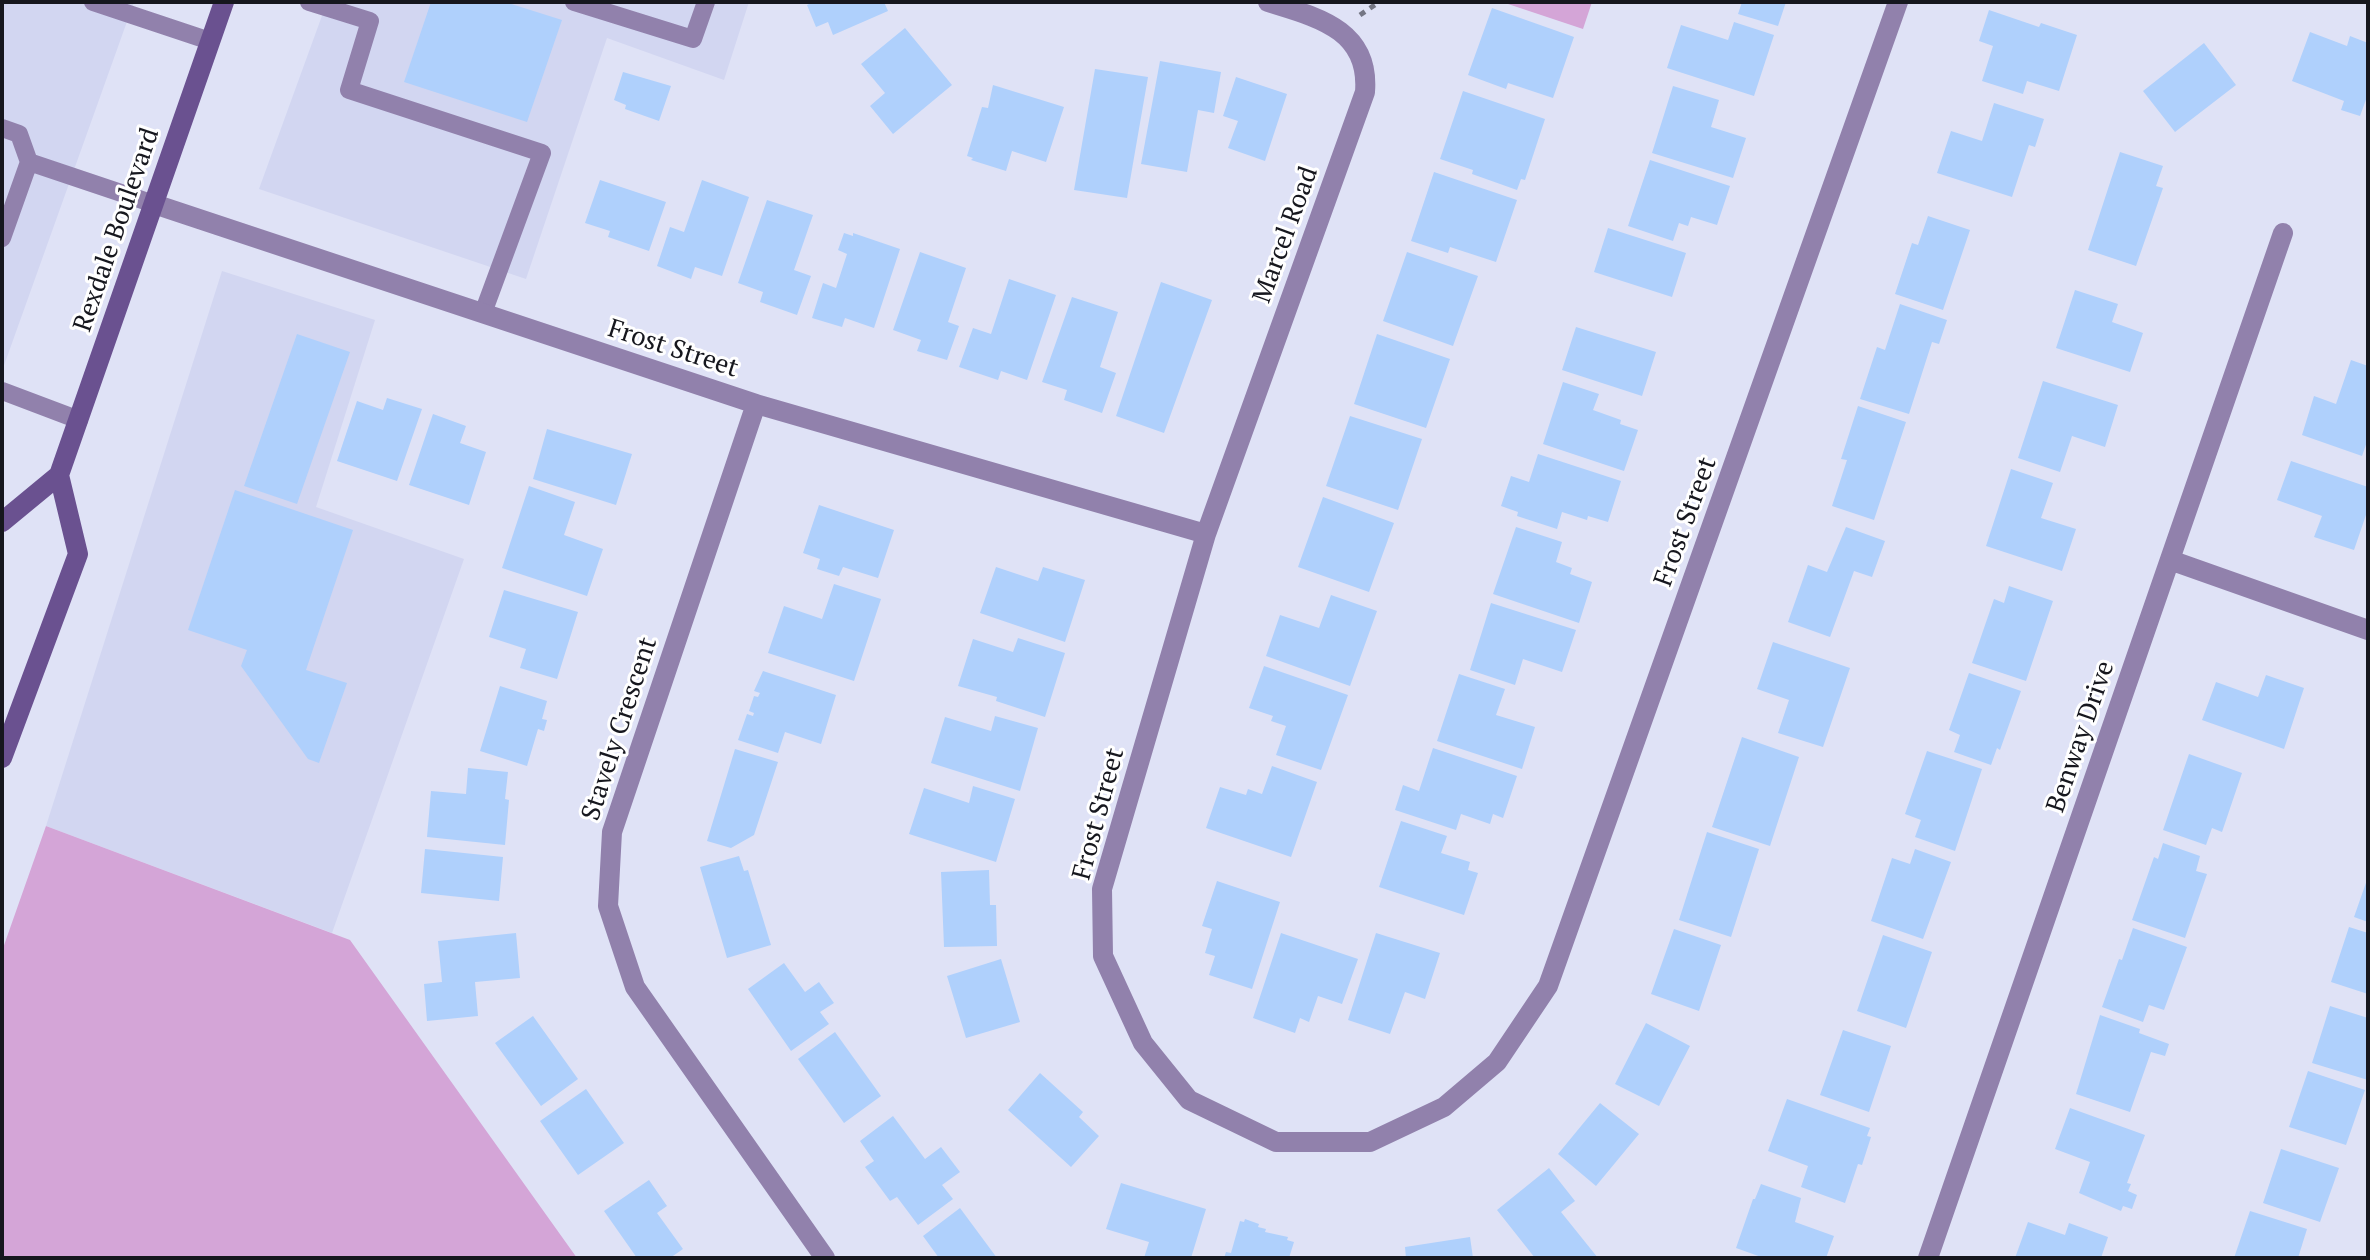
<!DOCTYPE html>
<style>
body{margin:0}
#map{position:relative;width:2370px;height:1260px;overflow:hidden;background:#dfe2f6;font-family:"PT Serif",serif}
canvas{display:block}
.frame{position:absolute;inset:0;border:4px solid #16171e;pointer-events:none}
</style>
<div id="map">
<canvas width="2370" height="1260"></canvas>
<div class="frame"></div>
</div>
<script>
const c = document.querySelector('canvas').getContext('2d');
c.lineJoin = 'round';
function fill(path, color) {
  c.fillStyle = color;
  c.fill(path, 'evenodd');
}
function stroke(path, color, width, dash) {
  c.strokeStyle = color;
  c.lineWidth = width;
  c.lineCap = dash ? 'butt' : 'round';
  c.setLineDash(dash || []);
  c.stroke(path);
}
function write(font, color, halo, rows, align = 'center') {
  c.font = font + ' "PT Serif",serif';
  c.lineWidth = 6;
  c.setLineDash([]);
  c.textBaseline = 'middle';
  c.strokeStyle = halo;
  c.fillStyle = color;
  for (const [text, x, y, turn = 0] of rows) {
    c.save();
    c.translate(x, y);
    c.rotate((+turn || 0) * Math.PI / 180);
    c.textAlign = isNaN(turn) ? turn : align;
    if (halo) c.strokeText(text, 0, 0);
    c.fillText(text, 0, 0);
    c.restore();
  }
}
fill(new Path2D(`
 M2,2H134L2,371Z
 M327,2H749L724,80L607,38L526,279L259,189Z
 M222,271L375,320L316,507L464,559L332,933L46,826Z`), '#d2d6f1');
fill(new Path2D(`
 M1502,2H1592L1583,29Z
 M46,826L350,940L577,1258H2V951Z`), '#d4a5d7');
fill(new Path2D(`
 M431,2H505L562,20L527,122L404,82Z
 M813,2H884L888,11L833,35L828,22L816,27L807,5Z
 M1742,2H1786L1778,26L1738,14Z
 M1492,8L1574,37L1553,98L1508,83L1506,89L1468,75Z
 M1989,10L2039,27L2041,23L2077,35L2059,91L2027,81L2023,94L1982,81L1993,46L1979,41Z
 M1734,22L1774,35L1754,96L1667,68L1681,25L1728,40Z
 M905,28L952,85L893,134L870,106L885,93L861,64Z
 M2310,32L2347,46L2350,36L2368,43L2366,54H2368V94L2360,116L2341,110L2344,101L2292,81Z
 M2204,43L2236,85L2175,132L2143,91Z
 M1160,61L1221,72L1214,113L1198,110L1187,172L1141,164Z
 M1095,69L1148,77L1127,198L1074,190Z
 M623,72L671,86L659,121L625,109L626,105L614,100Z
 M1236,77L1287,94L1265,161L1228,148L1238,121L1223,116Z
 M993,85L1064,107L1046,162L1012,151L1006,171L971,160L973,158L967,156L982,107L988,108Z
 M1673,86L1719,100L1711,127L1746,138L1733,178L1652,153Z
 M1463,91L1545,119L1525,180L1521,179L1517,190L1472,174L1473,170L1440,159Z
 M1994,103L2044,119L2035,147L2029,145L2012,197L1937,173L1951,131L1982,141Z
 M2120,152L2163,166L2156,186L2163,188L2136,266L2088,250Z
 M1650,160L1730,186L1717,225L1691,217L1688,226L1679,223L1673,241L1628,226Z
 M1434,172L1517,200L1496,262L1450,247L1448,253L1411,241Z
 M600,180L666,202L649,251L608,237L610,231L585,223Z
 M702,180L749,197L722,276L695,267L691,279L657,266L670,227L684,232Z
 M767,200L813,215L794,270L811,276L797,315L760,302L763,292L738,283Z
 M1928,216L1970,230L1943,310L1895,294L1912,243L1918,245Z
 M1608,228L1686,253L1672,297L1594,272Z
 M844,233L853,236V233L900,249L874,328L845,318L842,327L812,318L823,283L836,288L847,254L838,250Z
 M920,252L966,268L948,322L959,326L947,360L917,351L921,340L893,330Z
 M1407,252L1478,276L1453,346L1383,321Z
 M1009,279L1056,295L1027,380L1001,371L998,380L959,367L973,328L991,334Z
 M1161,282L1212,300L1164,433L1116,416Z
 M2075,290L2118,304L2112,322L2143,333L2130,372L2056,348Z
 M1072,297L1118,312L1100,367L1116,373L1102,413L1064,400L1067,390L1042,382Z
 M1900,304L1947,320L1939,344L1932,342L1909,414L1860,399L1877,347L1885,350Z
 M1576,327L1656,352L1642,396L1562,370Z
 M297,334L350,352L297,504L244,486Z
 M1377,334L1450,359L1426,428L1354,404Z
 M2351,360L2368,366V439L2362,456L2302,435L2314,396L2336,404Z
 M2043,381L2118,405L2105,447L2072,436L2060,472L2018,458Z
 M1563,382L1599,394L1593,410L1621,420L1620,424L1638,430L1624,471L1543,444Z
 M387,398L422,409L397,481L337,461L357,401L383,410Z
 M1858,406L1906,422L1874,520L1832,506L1847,460L1841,459Z
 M433,414L466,426L460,443L486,452L469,505L409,485Z
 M1350,416L1422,439L1398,510L1326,486Z
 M547,429L632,454L616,505L533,479Z
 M1538,454L1621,481L1608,522L1588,516L1587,520L1562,512L1557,529L1517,516L1518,512L1501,506L1511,476L1529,482Z
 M2291,461L2368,487V509L2354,550L2314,537L2322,516L2277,500Z
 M2011,469L2053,483L2041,518L2076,529L2062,571L1986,546Z
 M529,486L575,502L564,535L603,549L587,596L502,568Z
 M235,490L353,530L306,670L347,683L319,763L308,759L241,666L247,650L188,630Z
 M1323,497L1394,523L1369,592L1298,567Z
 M819,505L894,530L878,578L843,567L839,576L817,569L820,559L803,553Z
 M1516,527L1562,542L1556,562L1572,568L1570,574L1592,582L1579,623L1493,594Z
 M1846,527L1885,541L1872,577L1854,571L1830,637L1788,622L1808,565L1827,572Z
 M996,567L1038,581L1043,567L1085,580L1065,642L980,613Z
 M834,584L881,599L854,681L768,653L784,606L822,619Z
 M2009,586L2053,601L2026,681L1972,663L1994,599L2004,603Z
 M504,590L578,612L557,679L520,668L526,649L489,637Z
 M1331,595L1377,611L1350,686L1266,656L1280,615L1319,628Z
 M1491,603L1576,630L1562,672L1523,659L1515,685L1470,670Z
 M1018,638L1065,653L1045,717L996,701L997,697L958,686L973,639L1013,652Z
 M1773,642L1850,668L1823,747L1778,733L1789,700L1757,689Z
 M1264,666L1348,695L1321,770L1276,755L1286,726L1271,721L1273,716L1249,708Z
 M763,671L836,695L821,744L785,732L778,753L738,740L747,714L753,716L754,713L749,711L754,696L758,697L760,693L754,691Z
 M1969,673L2021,691L2000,750L1997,748L1991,765L1954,752L1960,735L1949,730Z
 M1459,674L1505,689L1496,715L1535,727L1522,769L1437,741Z
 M2266,675L2304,688L2284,749L2202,720L2216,682L2258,697Z
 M500,686L547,701L542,719L547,720L544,731L538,729L527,766L480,751Z
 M995,716L1038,728L1020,791L931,763L945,717L991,731Z
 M1742,737L1799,757L1770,846L1712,827Z
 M1433,748L1517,776L1503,818L1493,814L1490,824L1461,814L1456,830L1395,810L1403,785L1419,791Z
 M735,749L778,762L754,835L731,848L707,841Z
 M1927,751L1982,769L1955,851L1915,837L1921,820L1905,814Z
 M2189,754L2242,773L2222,832L2212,828L2206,845L2163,830Z
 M1272,766L1317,782L1291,857L1206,828L1220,787L1246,795L1248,789L1262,794Z
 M468,768L508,772L505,799L509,800L505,845L427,837L431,791L466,794Z
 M973,786L1015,799L996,862L909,834L924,788L969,803Z
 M1401,821L1447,836L1441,853L1470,862L1468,870L1478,873L1464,915L1379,887Z
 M1707,832L1759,849L1731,937L1679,920Z
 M2163,843L2200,856L2196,871L2207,874L2185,938L2132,920L2154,857L2158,859Z
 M425,849L503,857L499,901L421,893Z
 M1915,849L1951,862L1923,939L1871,921L1892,858L1910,864Z
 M739,856L744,871L748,870L771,945L727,958L700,867Z
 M989,870L990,905H996L997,946L944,947L941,872Z
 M2368,877V922L2354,917Z
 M1217,881L1280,902L1252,989L1209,975L1215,956L1205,953L1212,929L1202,926Z
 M2349,927L2368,933V994L2331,982Z
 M2133,928L2187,947L2164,1010L2149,1005L2143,1022L2102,1007L2119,959L2122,960Z
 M1674,929L1721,945L1699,1011L1651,994Z
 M516,933L520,978L475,982L478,1016L427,1021L424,984L442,982L438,941Z
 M1281,933L1358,959L1342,1004L1318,996L1309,1022L1300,1018L1295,1033L1253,1018Z
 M1376,933L1440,953L1425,999L1405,992L1390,1034L1348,1020Z
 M1883,935L1932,952L1906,1028L1857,1011Z
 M1001,959L1020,1022L966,1038L947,976Z
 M784,963L805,992L819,982L834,1003L820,1012L829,1024L791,1051L748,989Z
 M2330,1006L2368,1018V1080L2312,1063Z
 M2100,1015L2140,1029L2139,1033L2169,1044L2165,1056L2151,1052L2130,1112L2076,1094Z
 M533,1016L578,1079L541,1106L495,1043Z
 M1646,1023L1690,1046L1659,1106L1615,1084Z
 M1843,1030L1891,1046L1869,1112L1820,1095Z
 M835,1032L881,1096L844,1123L798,1059Z
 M2308,1071L2365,1090L2346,1145L2289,1127Z
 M1040,1073L1083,1112L1079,1117L1099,1136L1071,1167L1008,1110Z
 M586,1089L624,1143L578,1175L540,1121Z
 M1787,1099L1870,1128L1867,1136L1871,1137L1862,1165L1858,1164L1845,1203L1801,1187L1808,1166L1768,1151Z
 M1600,1103L1639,1134L1596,1186L1558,1154Z
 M2070,1108L2145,1135L2127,1183L2131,1184L2128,1191L2137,1195L2132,1209L2123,1206L2121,1211L2079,1193L2090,1162L2055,1149Z
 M893,1116L925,1159L941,1147L960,1172L942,1185L953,1199L918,1225L897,1197L890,1201L865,1167L874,1161L860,1141Z
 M2281,1149L2339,1168L2320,1222L2263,1203Z
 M1549,1168L1575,1201L1561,1212L1598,1258H1535L1497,1210Z
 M649,1180L667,1206L657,1213L683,1249L670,1258H637L604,1211Z
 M1121,1183L1206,1209L1191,1258H1144L1149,1242L1106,1229Z
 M1761,1184L1801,1198L1795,1222L1834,1236L1826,1258H1764L1736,1248L1753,1199H1755Z
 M960,1208L997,1258H939L923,1236Z
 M2250,1211L2307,1229L2298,1258H2234Z
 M1245,1219L1259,1224L1258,1227L1266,1229L1265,1232L1288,1237L1287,1240L1294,1242L1289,1258H1224L1226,1252L1231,1253L1240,1221L1244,1222Z
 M2028,1222L2065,1235L2069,1223L2108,1237L2101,1258H2015Z
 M1470,1237L1473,1258H1406L1405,1247Z`), '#afd0fc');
stroke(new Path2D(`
 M1360,15L1379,2`), '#747684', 5, [6, 6]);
stroke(new Path2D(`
 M93,2L210,41
 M309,2L370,21L349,90L542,153L483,313
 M574,2L693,39L706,2
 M2,128L19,134L29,162L154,204
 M2,238L29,162
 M2,391L79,420`), '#9181ac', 18);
stroke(new Path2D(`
 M154,204L756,404L1206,534L1102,889L1103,956L1143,1043L1189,1100L1276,1142H1370L1444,1107L1497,1062L1548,986L1898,2
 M756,404L612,832L608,906L635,987L825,1258
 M1206,534L1365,92C1370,29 1316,17 1268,2
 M2170,560L2368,630
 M1928,1258L2283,233`), '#9181ac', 20);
stroke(new Path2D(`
 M2,522L59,475L224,2
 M2,758L78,554L59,475`), '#6a5190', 20);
write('26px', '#16171e', '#fff', [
 ["Rexdale Boulevard",117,230,-71],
 ["Marcel Road",1286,235,-70],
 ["Frost Street",673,349,18],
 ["Frost Street",1686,522,-70],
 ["Stavely Crescent",620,729,-72],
 ["Benway Drive",2081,737,-71],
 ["Frost Street",1099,814,-75]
]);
</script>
